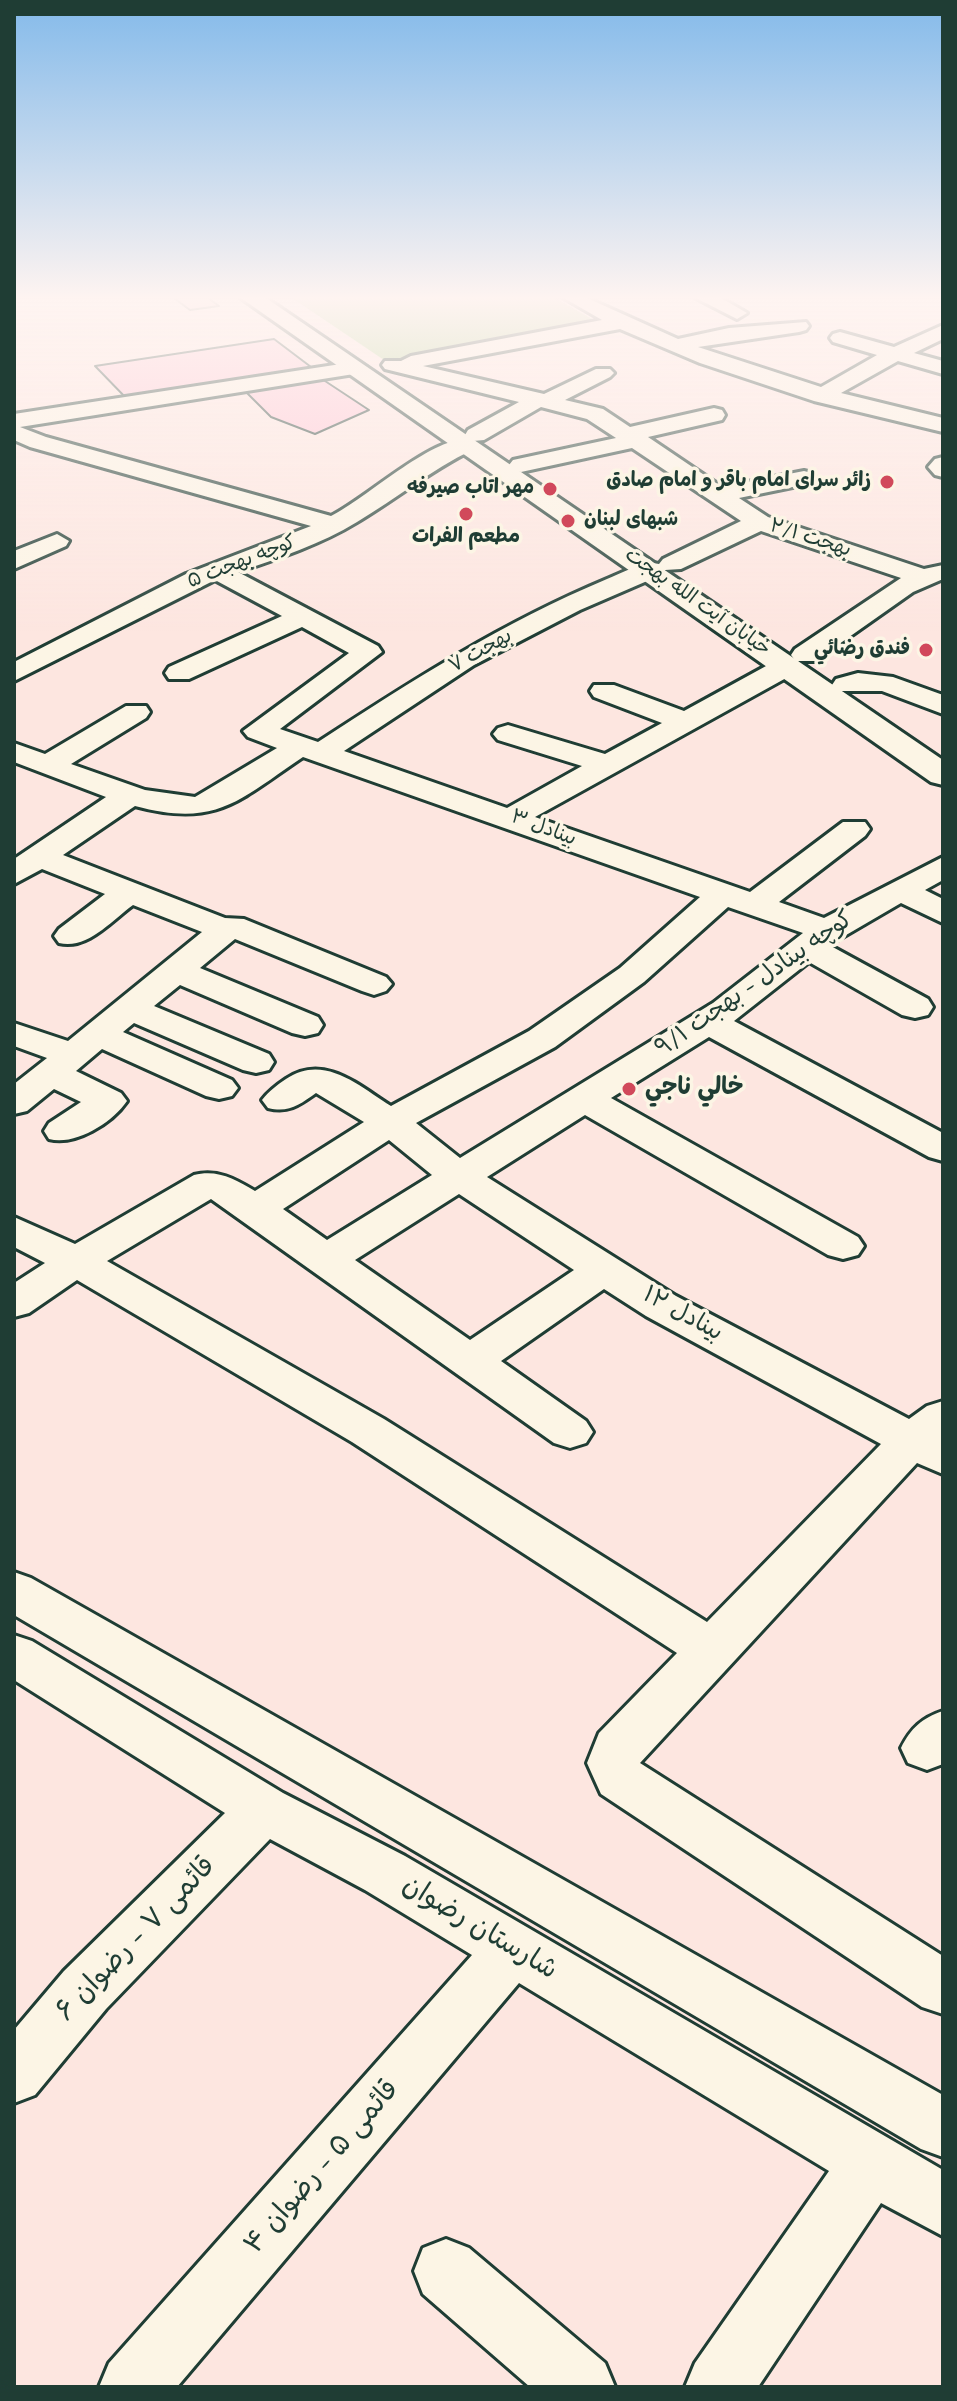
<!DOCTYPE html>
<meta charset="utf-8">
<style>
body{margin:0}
#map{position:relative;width:957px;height:2401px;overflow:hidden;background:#fde6e0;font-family:Mynerve,sans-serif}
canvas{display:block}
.frame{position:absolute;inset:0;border:16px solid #1f3d34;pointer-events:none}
</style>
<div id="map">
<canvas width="957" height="2401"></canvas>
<div class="frame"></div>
</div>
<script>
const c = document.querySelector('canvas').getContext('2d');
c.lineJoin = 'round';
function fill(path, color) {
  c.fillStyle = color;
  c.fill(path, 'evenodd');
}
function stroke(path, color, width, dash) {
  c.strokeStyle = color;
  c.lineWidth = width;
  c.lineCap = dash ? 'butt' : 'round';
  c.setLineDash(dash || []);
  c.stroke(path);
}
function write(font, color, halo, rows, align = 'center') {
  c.font = font + ' Mynerve,"Playpen Sans Arabic",sans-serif';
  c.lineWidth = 7;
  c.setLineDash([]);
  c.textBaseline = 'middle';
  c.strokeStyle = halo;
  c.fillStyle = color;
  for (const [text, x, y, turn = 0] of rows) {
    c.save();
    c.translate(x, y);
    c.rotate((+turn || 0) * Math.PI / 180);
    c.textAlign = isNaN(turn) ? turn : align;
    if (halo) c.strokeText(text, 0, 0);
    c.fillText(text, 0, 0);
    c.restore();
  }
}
fill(new Path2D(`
 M292,298H555L601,324L387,362Z`), '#add693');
const building = new Path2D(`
 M174,298H208L219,306L190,310Z
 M274,339L315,370L128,400L95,366Z
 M322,379L369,410L315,434L271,417L246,392Z`);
fill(building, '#ffc4d5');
stroke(building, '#1f3d34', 2);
const minor = new Path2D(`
 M564,298H587L678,339L729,328L806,322L809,326L806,330L799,332L698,347L821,387L877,355L833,342L830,338L833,334L840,332L894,347L943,325V339L914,353L943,361V374L898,361L841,393L943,418V432L814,401L700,363L620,329L423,366L544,394L596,369H610L614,373L610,377L565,400L603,409L630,427L714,408L722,410L725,415L722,420L648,437L722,487L804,471L812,473L816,478L812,483L739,498L768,517L924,569L943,565V579L913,592L815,661H798L801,666L797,672L535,817L750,892L843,822H865L870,829L865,836L779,902L824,918L943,857V880L925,890L943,899V923L901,903L829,945L928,999L933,1007L928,1015L915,1018L902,1015L809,962L734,1021L943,1133V1161L929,1157L709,1037L611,1098L858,1237L864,1246L858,1255L843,1259L828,1255L585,1115L487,1177L676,1296L909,1419L927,1406L943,1401V1474L917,1463L640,1763L943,1956V2014L922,2007L601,1794L587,1763L599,1733L677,1653L352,1442L77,1280L29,1313L14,1317V1283L45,1263L14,1247V1217L75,1244L194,1175C217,1169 235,1179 255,1191L364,1122L316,1093C299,1105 289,1113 268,1108L262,1100C269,1091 277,1085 286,1079C324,1053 359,1086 391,1106L529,1031L620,968L700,897L303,757C239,800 217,828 135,806L63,855L225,918L244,919L386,977L392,984L386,991L374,995L362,991L235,939L200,968L318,1017L323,1025L318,1033L305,1036L292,1033L180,985L154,1006L269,1054L274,1062L269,1070L256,1073L243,1070L134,1023L123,1032L232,1080L238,1088L232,1096L219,1099L206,1096L102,1049L76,1071L121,1093L127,1101C112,1123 75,1146 49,1139L44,1131L49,1123L81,1102L54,1089L27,1111L14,1114V1084L47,1058L14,1046V1023L68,1041L202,932L133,905C111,921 87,950 59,943L54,936L59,929L105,894L42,869L14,884V859L106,797L14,762V743L45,754L126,706H146L150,712L146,718L71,764L145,790L195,797L277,748L248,737L243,731L349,653L302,627L189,679H169L165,673L169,667L282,616L215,580L14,681V662L186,574L311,526L30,447L14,440V414L354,362L361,364L364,368L361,372L354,374L20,427L46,437L331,516C367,498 430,438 468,439L465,435L468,430L519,402L385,369L382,365L385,361H401L411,356L602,320ZM541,407L587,419L616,438L513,460L509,465L513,470L521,472L632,448L741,521L663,559L659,564C643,560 623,573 607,579C502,623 413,680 318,742L280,729L382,652L378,646L238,572C279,558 321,544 357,522C397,498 431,470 472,450L475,445L473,441L484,440ZM761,531L901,578L795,649L791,655L794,659L777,660L684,711L614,685H594L590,691L594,697L662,723L605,754L508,725L498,728L493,734L498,740L582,766L507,808L344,751L474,665L580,610L661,575L665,570L681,569ZM728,907L803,933L713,1003L460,1158L416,1123L555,1047L644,982ZM389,1140L432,1175L327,1240L283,1209ZM459,1194L574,1270L470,1340L355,1260ZM211,1199L554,1443L570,1448L586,1443L593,1432L586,1421L501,1361L604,1289L646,1316L881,1444L707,1622L384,1419L107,1261Z
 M696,298H721L747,313L737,319Z
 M943,457V477L935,475L928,467L935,459Z
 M57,534L69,541L66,546L14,569V551Z
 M858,673L893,677L943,695V714L882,691H836L832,685L836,679Z
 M14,1572L31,1578L943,2095V2157L921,2149L14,1615Z
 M14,1635L32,1641L283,1793L405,1856L943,2170V2236L881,2203L758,2387H685L695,2363L829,2171L519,1983L177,2387H99L109,2363L472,1955L365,1890L270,1839L106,2009L35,2095L14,2103V2030L64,1971L225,1813L14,1680Z
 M943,1711V1764L927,1770L908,1763L901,1748C911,1728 922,1718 943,1711Z
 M446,2239L469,2248L605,2363L615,2387H530L423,2294L414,2271L423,2248Z`);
const major = new Path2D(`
 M241,298H266L943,760V785L931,782Z`);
stroke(minor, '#1f3d34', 6);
stroke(major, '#1f3d34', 6);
fill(minor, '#fcf5e5');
fill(major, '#fcf5e5');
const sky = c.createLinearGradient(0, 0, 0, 634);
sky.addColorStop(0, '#84baea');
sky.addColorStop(0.47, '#fef4f1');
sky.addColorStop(1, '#fef4f100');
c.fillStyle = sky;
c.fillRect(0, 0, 957, 634);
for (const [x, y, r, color] of [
 [887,482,8,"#d1495b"],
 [550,489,8,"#d1495b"],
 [466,514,8,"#d1495b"],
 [568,521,8,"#d1495b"],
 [926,650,8,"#d1495b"],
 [629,1089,8,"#d1495b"]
]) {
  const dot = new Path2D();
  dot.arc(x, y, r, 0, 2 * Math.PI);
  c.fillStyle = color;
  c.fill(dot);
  stroke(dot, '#fcf5e5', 3);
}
write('bold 20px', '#1f3d34', '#fcf5e5', [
 ["زائر سرای امام باقر و امام صادق",871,482],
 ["مهر اتاب صيرفه",534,489],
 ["شبهای لبنان",584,521,"left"],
 ["مطعم الفرات",466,538,"center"],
 ["فندق رضائي",910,650]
], 'right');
write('20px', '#1f3d34', '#fcf5e5', [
 ["بهجت ۲/۱",810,539,18],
 ["کوچه بهجت ۵",242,563,-21],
 ["خیابان آیت الله بهجت",697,603,35],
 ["بهجت ۷",481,652,-29],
 ["بینادل ۳",543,829,21]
]);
write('24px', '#1f3d34', '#fcf5e5', [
 ["کوچه بینادل - بهجت ۹/۱",755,985,-35],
 ["بینادل ۱۲",682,1315,29]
]);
write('bold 24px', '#1f3d34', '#fcf5e5', [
 ["خالي ناجي",645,1089]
], 'left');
write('28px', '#1f3d34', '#fcf5e5', [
 ["شارستان رضوان",479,1929,31],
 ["قائمی ۷ - رضوان ۶",137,1940,-46],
 ["قائمی ۵ - رضوان ۴",323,2168,-49]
]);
</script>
